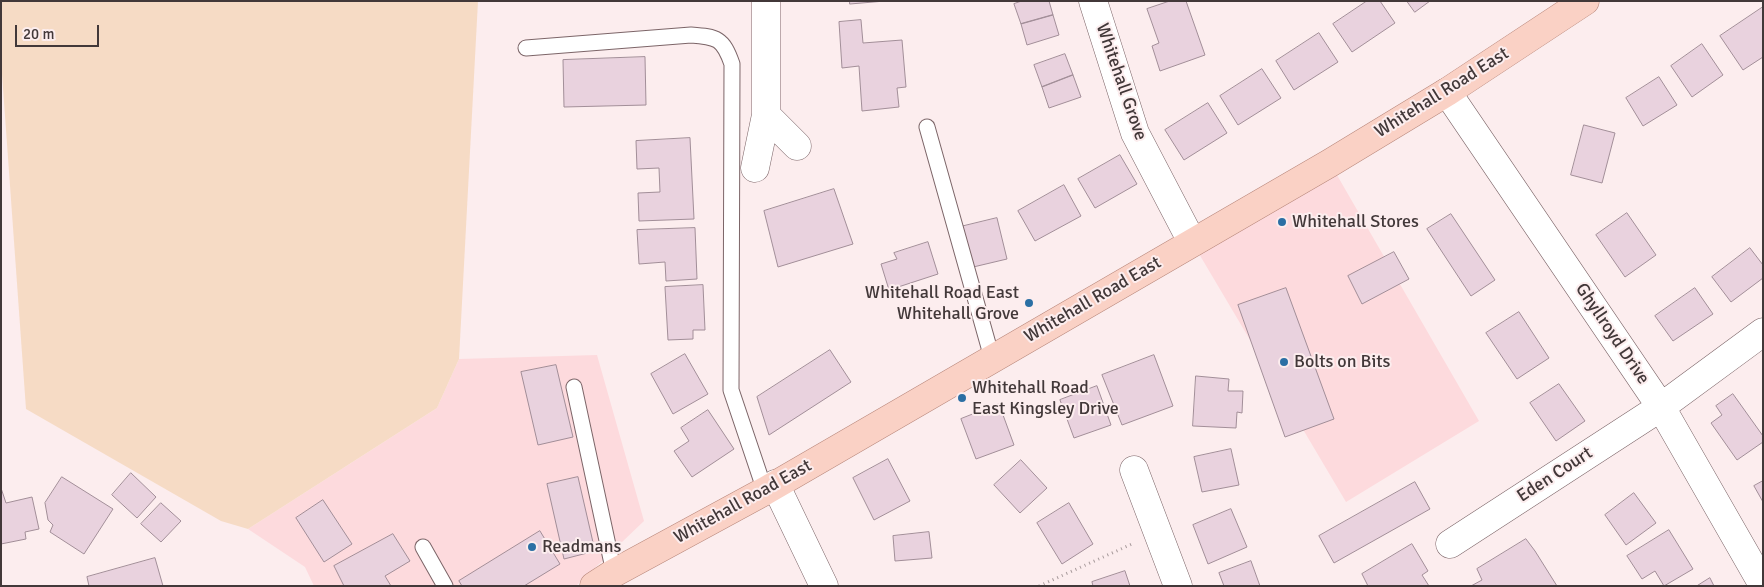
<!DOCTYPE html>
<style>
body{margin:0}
#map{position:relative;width:1764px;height:587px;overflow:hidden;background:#fcedee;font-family:Signika,sans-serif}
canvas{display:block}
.frame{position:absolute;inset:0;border:2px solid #423839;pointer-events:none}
.scale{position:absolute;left:15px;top:25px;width:84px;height:22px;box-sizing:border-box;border:2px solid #423839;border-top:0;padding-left:6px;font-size:15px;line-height:18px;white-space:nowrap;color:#423839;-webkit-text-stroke:4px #fcedee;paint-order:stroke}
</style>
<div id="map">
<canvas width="1764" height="587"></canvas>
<div class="frame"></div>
<div class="scale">20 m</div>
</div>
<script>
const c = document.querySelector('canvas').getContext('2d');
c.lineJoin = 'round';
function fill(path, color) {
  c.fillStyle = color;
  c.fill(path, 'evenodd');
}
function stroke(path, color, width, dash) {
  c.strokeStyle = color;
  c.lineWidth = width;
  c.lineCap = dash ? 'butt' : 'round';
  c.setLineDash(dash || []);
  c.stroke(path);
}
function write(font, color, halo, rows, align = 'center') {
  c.font = font + ' Signika,sans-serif';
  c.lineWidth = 4;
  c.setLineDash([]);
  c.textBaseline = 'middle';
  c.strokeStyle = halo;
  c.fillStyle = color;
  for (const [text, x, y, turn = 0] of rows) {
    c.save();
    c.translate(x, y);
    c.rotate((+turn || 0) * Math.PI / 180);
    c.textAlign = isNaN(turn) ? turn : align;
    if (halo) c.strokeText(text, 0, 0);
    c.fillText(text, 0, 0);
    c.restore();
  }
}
fill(new Path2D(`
 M1330,163L1479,421L1346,502L1192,242Z
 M597,355L644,521L576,586H314L305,567L248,529L437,408L459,359Z`), '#fddadd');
fill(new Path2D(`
 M1,1H478L459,359L437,408L248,529L221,521L26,409L1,60Z`), '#f6dbc5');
const building = new Path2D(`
 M850,1H885L850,4Z
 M1022,1H1049L1053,15L1021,24L1014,4Z
 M1170,1H1186L1205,55L1160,71L1152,46L1159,43L1147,9Z
 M1367,1H1380L1395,23L1352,52L1333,24Z
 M1407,1H1430L1415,12Z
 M1763,7V57L1743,70L1720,36Z
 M1053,15L1059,35L1027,45L1021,24Z
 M861,20L863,43L902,40L906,87L897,88L899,107L862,111L859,66L842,68L839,22Z
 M1319,33L1338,62L1294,90L1276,61Z
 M1702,44L1723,75L1692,97L1671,66Z
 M1065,54L1073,75L1042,87L1034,65Z
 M645,57L646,105L564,107L563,60Z
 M1262,69L1281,98L1238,125L1220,96Z
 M1073,75L1081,97L1049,108L1042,87Z
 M1659,77L1677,105L1643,126L1626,98Z
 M1208,103L1227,133L1184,160L1165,130Z
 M1584,125L1615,133L1602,183L1571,175Z
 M690,138L694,219L639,221L638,193L660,192L659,168L637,169L636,141Z
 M1120,155L1137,184L1095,208L1078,179Z
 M1064,185L1081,216L1035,241L1018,211Z
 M834,189L853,244L778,267L764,211Z
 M1627,213L1656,255L1625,277L1596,235Z
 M1451,214L1495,280L1471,296L1427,229Z
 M997,218L1007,259L969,268L960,227Z
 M695,228L697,279L666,281L665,262L639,264L637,230Z
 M928,242L938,274L889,290L881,264L897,259L894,253Z
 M1750,248L1763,265V278L1731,302L1712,277Z
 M1394,252L1409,279L1362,304L1348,276Z
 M703,285L705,330H693V339L668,340L665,287Z
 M1286,288L1334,419L1285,437L1238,305Z
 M1695,288L1713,314L1673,341L1655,316Z
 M1519,312L1549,358L1517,379L1486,333Z
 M830,350L851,382L769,435L757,397Z
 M685,354L708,394L673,414L651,374Z
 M1154,355L1173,406L1122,425L1102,375Z
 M556,365L573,437L538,445L521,372Z
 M1196,376L1229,379L1228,391H1243L1242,413L1237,412L1236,428L1193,426Z
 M1559,384L1585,421L1556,441L1530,403Z
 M1097,386L1111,425L1074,438L1060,400Z
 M1733,394L1763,436V442L1737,460L1711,423L1722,415L1716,406Z
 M999,404L1014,445L976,459L961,419Z
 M708,410L734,449L692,477L674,451L689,441L681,428Z
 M1231,449L1239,485L1202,492L1194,457Z
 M888,459L910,501L874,520L853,478Z
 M1021,460L1047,488L1020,513L994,485Z
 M131,473L156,497L137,518L112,495Z
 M62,477L113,509L84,554L50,532L53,525L48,520L45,503Z
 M578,477L595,551L564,559L547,484Z
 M1763,481V502L1754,486Z
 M1415,482L1430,509L1334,563L1319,536Z
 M1,488L6,503L32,497L39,529L25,532L26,539L1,544Z
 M1634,493L1656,523L1626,545L1605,515Z
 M323,500L352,544L324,562L296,518Z
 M161,503L181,521L161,542L141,524Z
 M1069,503L1093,544L1062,564L1037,523Z
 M1231,509L1247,547L1208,564L1193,525Z
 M1669,530L1693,569L1664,586L1655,571L1642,579L1627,556Z
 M540,531L560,564L524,586H462L459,581Z
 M929,532L932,558L895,561L893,536Z
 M393,534L410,561L385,576L391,586H344L334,566Z
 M1526,539L1535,551L1557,586H1471L1482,580L1477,569Z
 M1412,544L1428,571L1422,575L1429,586H1368L1362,574Z
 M155,558L163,586H89L87,577Z
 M1251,561L1260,586H1224L1219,573Z
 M1125,571L1130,586H1093L1092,582Z
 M1710,578L1714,586H1697Z`);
fill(building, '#e9d2de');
stroke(building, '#a28e98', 1);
const lane = new Path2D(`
 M526,48L691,35C717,37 723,38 732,64L731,390L765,491
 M927,127L992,358
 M574,387L614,573
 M423,547L445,586`);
const street = new Path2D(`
 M1093,1L1135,133L1192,242
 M1447,92L1661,407L1763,585
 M766,115L797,146
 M755,168L766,115V1
 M1134,470L1178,586
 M775,484L824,586
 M1450,544L1661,407L1763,332`);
const primary = new Path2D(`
 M594,586L614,573L765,491L1330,163L1447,92L1585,1`);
stroke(lane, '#7c6568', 17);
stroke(street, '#7c6568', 29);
stroke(primary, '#b8877b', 29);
stroke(new Path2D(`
 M1039,586L1132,544`), '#a89b9c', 3, [1, 4]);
stroke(lane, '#fff', 15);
stroke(street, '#fff', 28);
stroke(primary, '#fad1c5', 28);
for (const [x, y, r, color] of [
 [1282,222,5,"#2b6fa4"],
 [1029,303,5,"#2b6fa4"],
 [1284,362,5,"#2b6fa4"],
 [962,398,5,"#2b6fa4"],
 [532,547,5,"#2b6fa4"]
]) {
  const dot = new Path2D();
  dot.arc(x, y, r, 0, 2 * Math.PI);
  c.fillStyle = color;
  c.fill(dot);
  stroke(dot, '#fcedee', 2);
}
write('18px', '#423839', '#fcedee', [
 ["Whitehall Grove",1121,82,71],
 ["Whitehall Road East",1442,93,-32],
 ["Whitehall Road East",1093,300,-30],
 ["Ghyllroyd Drive",1612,334,56],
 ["Eden Court",1555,475,-33],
 ["Whitehall Road East",743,502,-29]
]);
write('18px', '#423839', '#fcedee', [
 ["Whitehall Stores",1292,222],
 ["Whitehall Road East",1019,293,"right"],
 ["Whitehall Grove",1019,314,"right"],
 ["Bolts on Bits",1294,362],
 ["Whitehall Road",972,388],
 ["East Kingsley Drive",972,409],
 ["Readmans",542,547]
], 'left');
</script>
